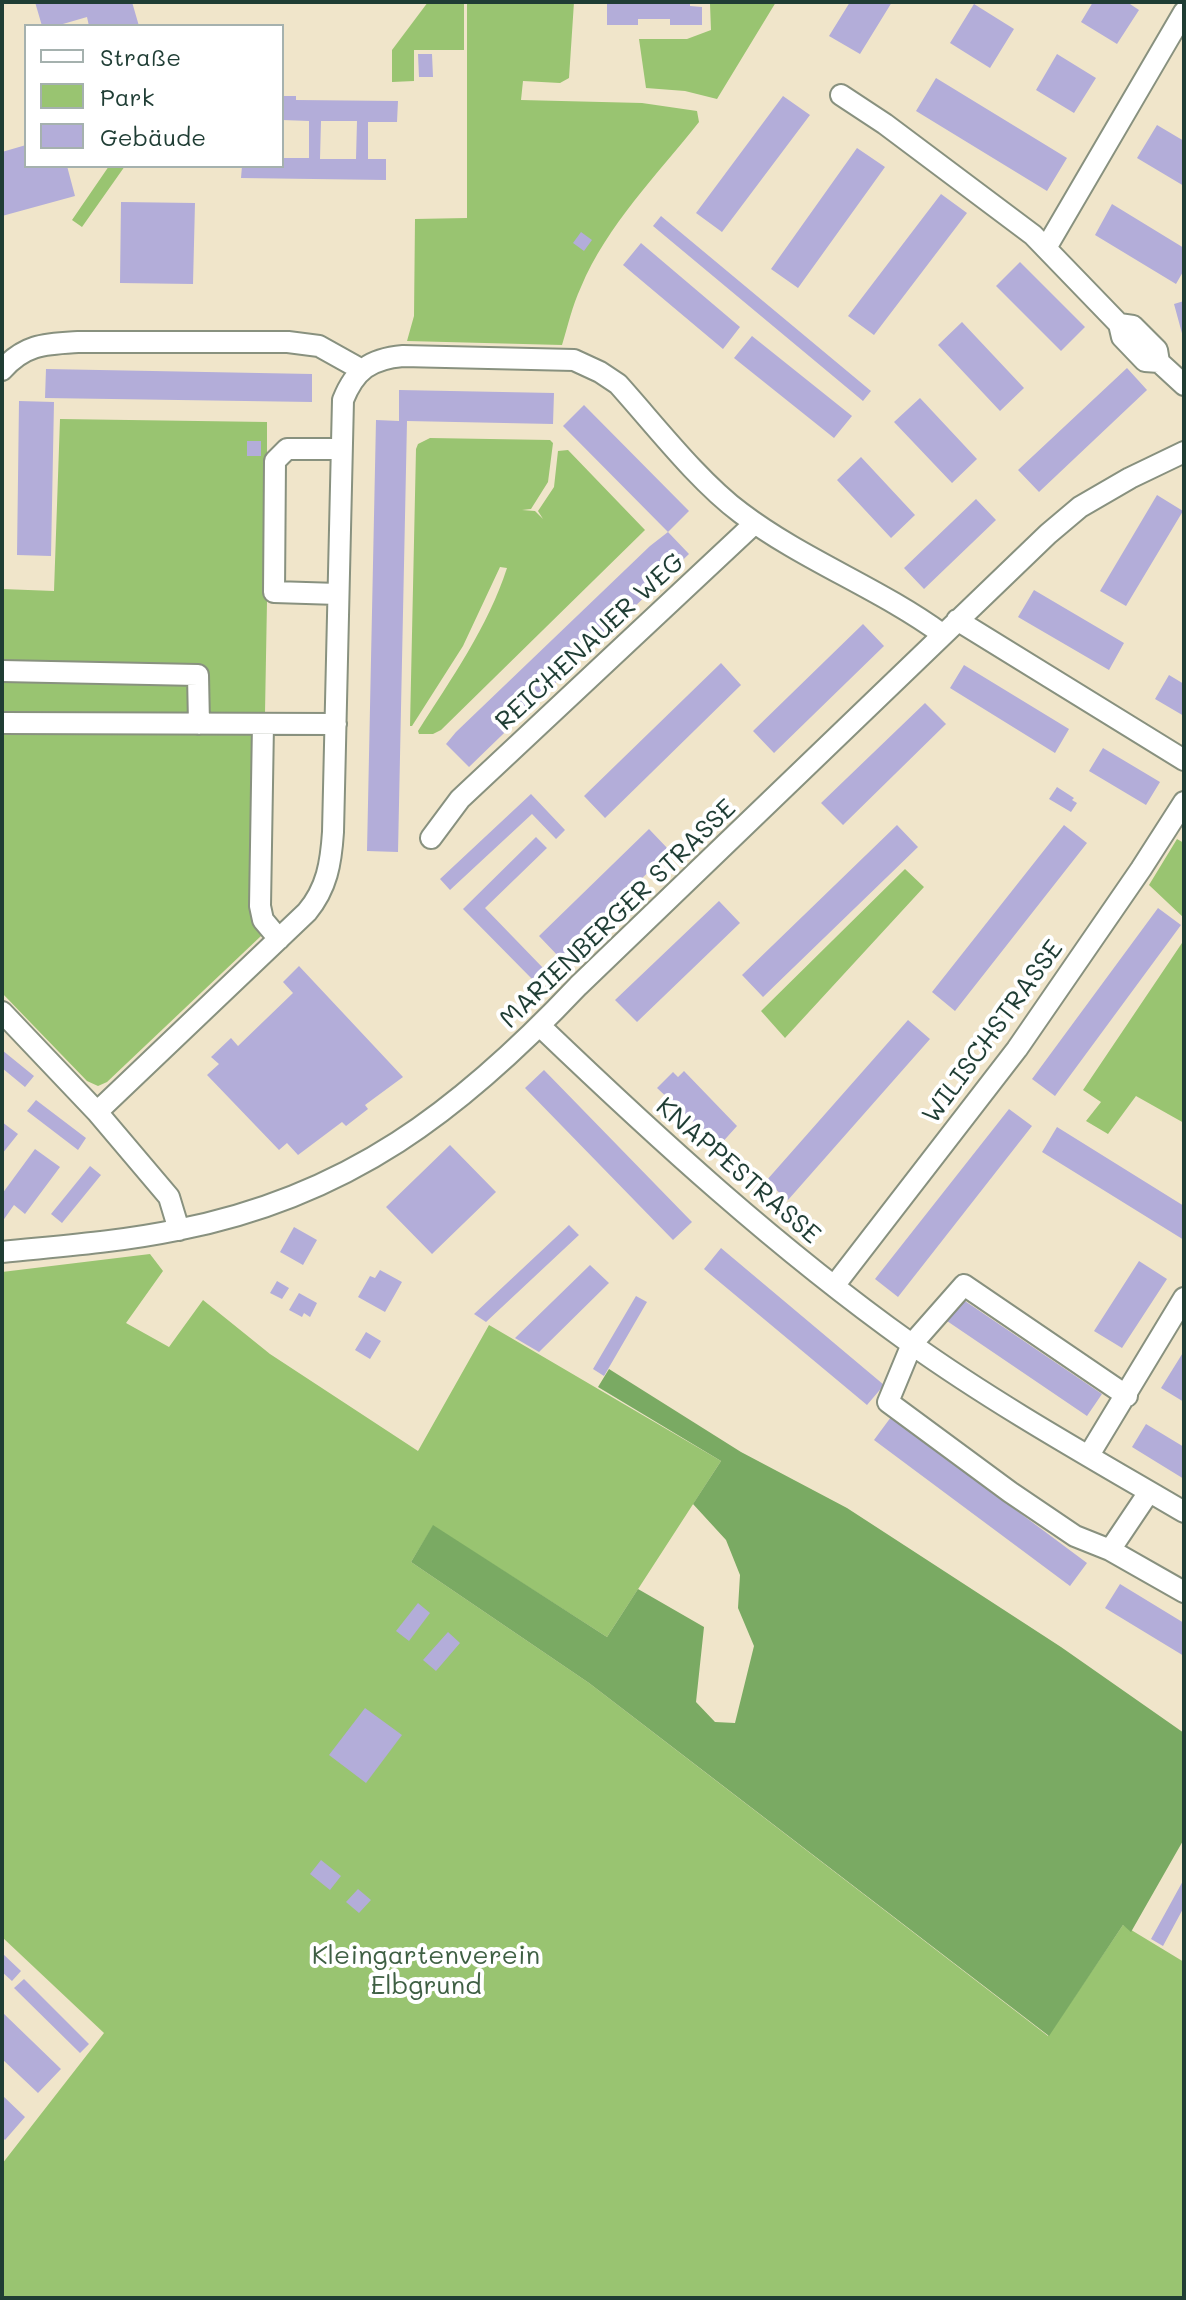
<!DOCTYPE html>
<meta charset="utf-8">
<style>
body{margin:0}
#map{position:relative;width:1186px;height:2300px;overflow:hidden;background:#f0e5ca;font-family:Mali,sans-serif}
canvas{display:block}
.frame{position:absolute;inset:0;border:4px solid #1f3d34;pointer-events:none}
.legend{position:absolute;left:24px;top:24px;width:260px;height:144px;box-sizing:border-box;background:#fff;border:2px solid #a5b1ae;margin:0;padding:10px 14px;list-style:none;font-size:24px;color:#1f3d34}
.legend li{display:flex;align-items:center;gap:16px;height:40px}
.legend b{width:40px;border:2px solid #a5b1ae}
</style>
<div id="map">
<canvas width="1186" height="2300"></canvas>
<div class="frame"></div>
<ul class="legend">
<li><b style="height:10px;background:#fff"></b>Straße</li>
<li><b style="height:22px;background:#99c471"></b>Park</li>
<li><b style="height:22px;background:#b3add9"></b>Gebäude</li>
</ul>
</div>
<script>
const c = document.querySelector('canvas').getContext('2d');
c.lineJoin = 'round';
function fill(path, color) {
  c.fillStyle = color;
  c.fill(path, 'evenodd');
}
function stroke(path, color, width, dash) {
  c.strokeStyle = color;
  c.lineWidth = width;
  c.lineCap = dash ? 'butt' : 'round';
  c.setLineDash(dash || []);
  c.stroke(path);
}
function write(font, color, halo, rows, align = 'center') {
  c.font = font + ' Mali,sans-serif';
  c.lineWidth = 8;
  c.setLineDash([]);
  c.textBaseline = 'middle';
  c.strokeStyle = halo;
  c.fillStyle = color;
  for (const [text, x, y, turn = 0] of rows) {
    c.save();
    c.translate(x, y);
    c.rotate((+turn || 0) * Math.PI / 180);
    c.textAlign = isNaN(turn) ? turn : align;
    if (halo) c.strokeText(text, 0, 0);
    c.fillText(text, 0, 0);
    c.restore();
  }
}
fill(new Path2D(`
 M428,2H464V50H414V81L392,82V50Z
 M467,2H574L569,78L560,83L523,81L521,100L642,103L697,111L699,122C658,174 607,225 581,287C572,306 568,326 562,345L407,341L414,316L415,219L467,218Z
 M708,2H776L717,99L685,91L646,88L639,39H687L711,30L710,4Z
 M109,166H125L82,227L72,220Z
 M60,419L267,422V601L261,936L107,1082L98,1086L87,1081L2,993V589L54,591Z
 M430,438L550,440L553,443L548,482L531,509L522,510L535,511L543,519L538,511L554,487L558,451L568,450L645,530L441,730L433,734H419L418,731C451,679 488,627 507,568L500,567L463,646L412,726H410L416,449L418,444Z
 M1177,839L1184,843V918L1149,885Z
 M905,869L924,887L785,1038L761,1011Z
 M1184,940V1123L1136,1096L1108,1134L1086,1121L1101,1102L1083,1090Z
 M150,1254L163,1271L126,1323L169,1347L203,1300L270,1354L418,1451L489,1325L721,1461L607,1637L433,1526L411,1562L589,1683L1048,2036L1123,1925L1184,1962V2298H79L76,2296L2,2298V2164L104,2033L2,1937V1272Z`), '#99c471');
fill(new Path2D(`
 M609,1369L741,1452L847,1508L1061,1647L1184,1733V1839L1131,1932L1123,1925L1049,2036L589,1683L411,1562L433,1525L607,1637L638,1589L704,1627L696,1702L715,1722L735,1723L754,1646L738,1608L740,1575L726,1540L693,1504L721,1461L598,1387Z`), '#7aaa63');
fill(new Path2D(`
 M35,2H132L139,26H89L87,17L56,26H42Z
 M690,2V6L702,7V25H670V19H638V25H607V3Z
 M850,2H892L860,54L829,36Z
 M1093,2H1127L1139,10L1117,44L1081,22Z
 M974,4L1014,29L990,68L950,43Z
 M418,54H432L433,77H419Z
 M1057,54L1096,78L1074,113L1036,90Z
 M936,78L1067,158L1047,191L916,111Z
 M282,96H296V100L398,101L397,122H368V159H386V180L241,178L242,166H282V158H309V121L282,120ZM321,121H357L356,159H320Z
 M783,96L810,115L722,232L696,213Z
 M1157,125L1184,141V186L1137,158Z
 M26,145V166H67L75,196L2,216V152Z
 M857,148L885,167L798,288L771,269Z
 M941,194L967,213L874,335L848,316Z
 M121,202L195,203L193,284L120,283Z
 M1112,204L1184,248V270L1176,284L1095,235Z
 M661,216L871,391L863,401L653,226Z
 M581,232L592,240L584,251L573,243Z
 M641,243L740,327L723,349L623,265Z
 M1020,262L1085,327L1061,351L996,286Z
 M1184,301V337H1183L1174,304Z
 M962,322L1024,388L1000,411L938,345Z
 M752,336L852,416L834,438L734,358Z
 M1127,368L1147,390L1039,492L1018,470Z
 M46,369L312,374V402L45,398Z
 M399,390L554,393L553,424L407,421L398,852L367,851L376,420L399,421Z
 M920,398L977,459L952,483L894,422Z
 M19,401L54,402L51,556L17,555Z
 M584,405L689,511L668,532L689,554L469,767L446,744L456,732L650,546L668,532L563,426Z
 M247,441H261V456H247Z
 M861,457L915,515L891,538L837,480Z
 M1157,495L1183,511L1126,606L1100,591Z
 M976,499L996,520L924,589L904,568Z
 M1034,590L1124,643L1109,670L1018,617Z
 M863,624L884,646L774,753L753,731Z
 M721,663L741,685L605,818L584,796Z
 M964,665L1069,729L1055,753L950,688Z
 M1169,675L1184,684V716L1155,699Z
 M925,703L946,724L843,825L821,803Z
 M1103,748L1160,782L1146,805L1089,771Z
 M1057,787L1074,798L1072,800L1077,803L1071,812L1049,799Z
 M531,794L565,830L556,839L532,814L450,890L440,879Z
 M897,825L918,847L763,997L742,975Z
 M1064,825L1087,843L955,1011L932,992Z
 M649,829L670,851L560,958L539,936Z
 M536,837L547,848L485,908L544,969L533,980L463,909Z
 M719,901L740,923L637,1022L615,1000Z
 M1158,908L1181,925L1055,1096L1032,1079Z
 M299,966L403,1077L365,1105L368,1109L346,1126L342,1122L298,1155L287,1143L279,1150L207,1075L219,1064L211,1057L231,1038L238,1046L293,993L283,982Z
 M908,1020L930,1039L788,1200L766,1181Z
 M2,1050L34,1076L25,1087L2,1068Z
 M544,1070L692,1222L673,1240L525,1088Z
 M684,1071L737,1126L719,1146L657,1088L673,1072L678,1077Z
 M36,1100L86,1138L78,1150L27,1111Z
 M1009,1109L1032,1126L898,1297L875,1279Z
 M2,1122L18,1134L2,1154Z
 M1057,1127L1184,1206V1240L1042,1152Z
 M450,1145L496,1192L432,1254L386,1207Z
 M35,1149L60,1167L25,1214L14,1205L2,1222V1194Z
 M90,1166L101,1175L62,1223L51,1214Z
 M569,1225L579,1235L486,1322L474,1314Z
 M294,1227L317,1240L303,1265L280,1252Z
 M721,1248L884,1385L867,1405L704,1269Z
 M1139,1261L1167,1279L1122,1348L1094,1331Z
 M590,1265L609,1283L539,1352L515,1338Z
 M380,1270L402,1282L385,1312L358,1297L370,1276L375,1278Z
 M277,1281L289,1288L282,1299L270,1293Z
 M299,1293L317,1303L310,1317L304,1313L302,1317L289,1310Z
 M636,1296L647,1302L604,1376L593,1369Z
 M962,1299L1102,1394L1087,1416L947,1321Z
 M366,1332L381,1341L370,1359L355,1350Z
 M1184,1351V1402L1161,1388Z
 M891,1417L1087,1563L1070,1586L874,1440Z
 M1146,1424L1184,1447V1479L1132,1447Z
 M1120,1584L1184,1623V1656L1105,1608Z
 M418,1603L430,1613L409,1641L396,1631Z
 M448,1632L460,1643L436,1671L423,1660Z
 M365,1708L402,1735L366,1783L329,1755Z
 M321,1860L341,1876L330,1890L310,1874Z
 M1184,1879V1907L1163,1946L1151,1939Z
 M358,1889L371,1900L359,1913L346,1902Z
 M2,1953L21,1971L12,1981L2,1972Z
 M24,1979L89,2044L80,2053L14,1988Z
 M2,2012L61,2069L38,2093L2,2059Z
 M2,2095L25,2117L5,2140L2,2137Z`), '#b3add9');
const street = new Path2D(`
 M841,95L885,124L1033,235L1119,324L1133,326L1157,350L1159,362L1184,385
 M1046,248L1184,12
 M1119,324L1122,337L1145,361L1159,362
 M2,370C25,344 45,344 78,342H288L319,346L362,370
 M338,594L274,592L275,461L287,449H341
 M957,620L1184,760
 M2,671L198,675L199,724
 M2,723L336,724
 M263,724L260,906L263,920L279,939
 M431,838L460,799L755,523
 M2,1012L97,1112L169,1197L179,1230
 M540,1026C658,1139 777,1248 910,1343C997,1405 1092,1458 1184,1512
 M97,1112L307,912C327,888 331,863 333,832L343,400C355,370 370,359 403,356L574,360L600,372L618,384C654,424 698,481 741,513C803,560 879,588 942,634
 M2,1252C60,1246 119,1242 177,1230C348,1197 461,1110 578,986L1048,534L1080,507L1130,478L1184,452
 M834,1286L1017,1049L1141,869L1184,802
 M1127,1396L964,1285L912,1344L888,1402L1010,1492L1075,1536L1110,1550L1184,1592
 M1089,1455L1184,1298
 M1110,1550L1149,1492`);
stroke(street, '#88917f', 24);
stroke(street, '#fff', 20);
write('26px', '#1f3d34', '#fff', [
 ["REICHENAUER WEG",590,642,-43],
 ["MARIENBERGER STRASSE",618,914,-44],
 ["WILISCHSTRASSE",993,1032,-54],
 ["KNAPPESTRASSE",738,1171,41]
]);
write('26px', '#3e5f43', '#fff', [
 ["Kleingartenverein",426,1956],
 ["Elbgrund",426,1986]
]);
</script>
